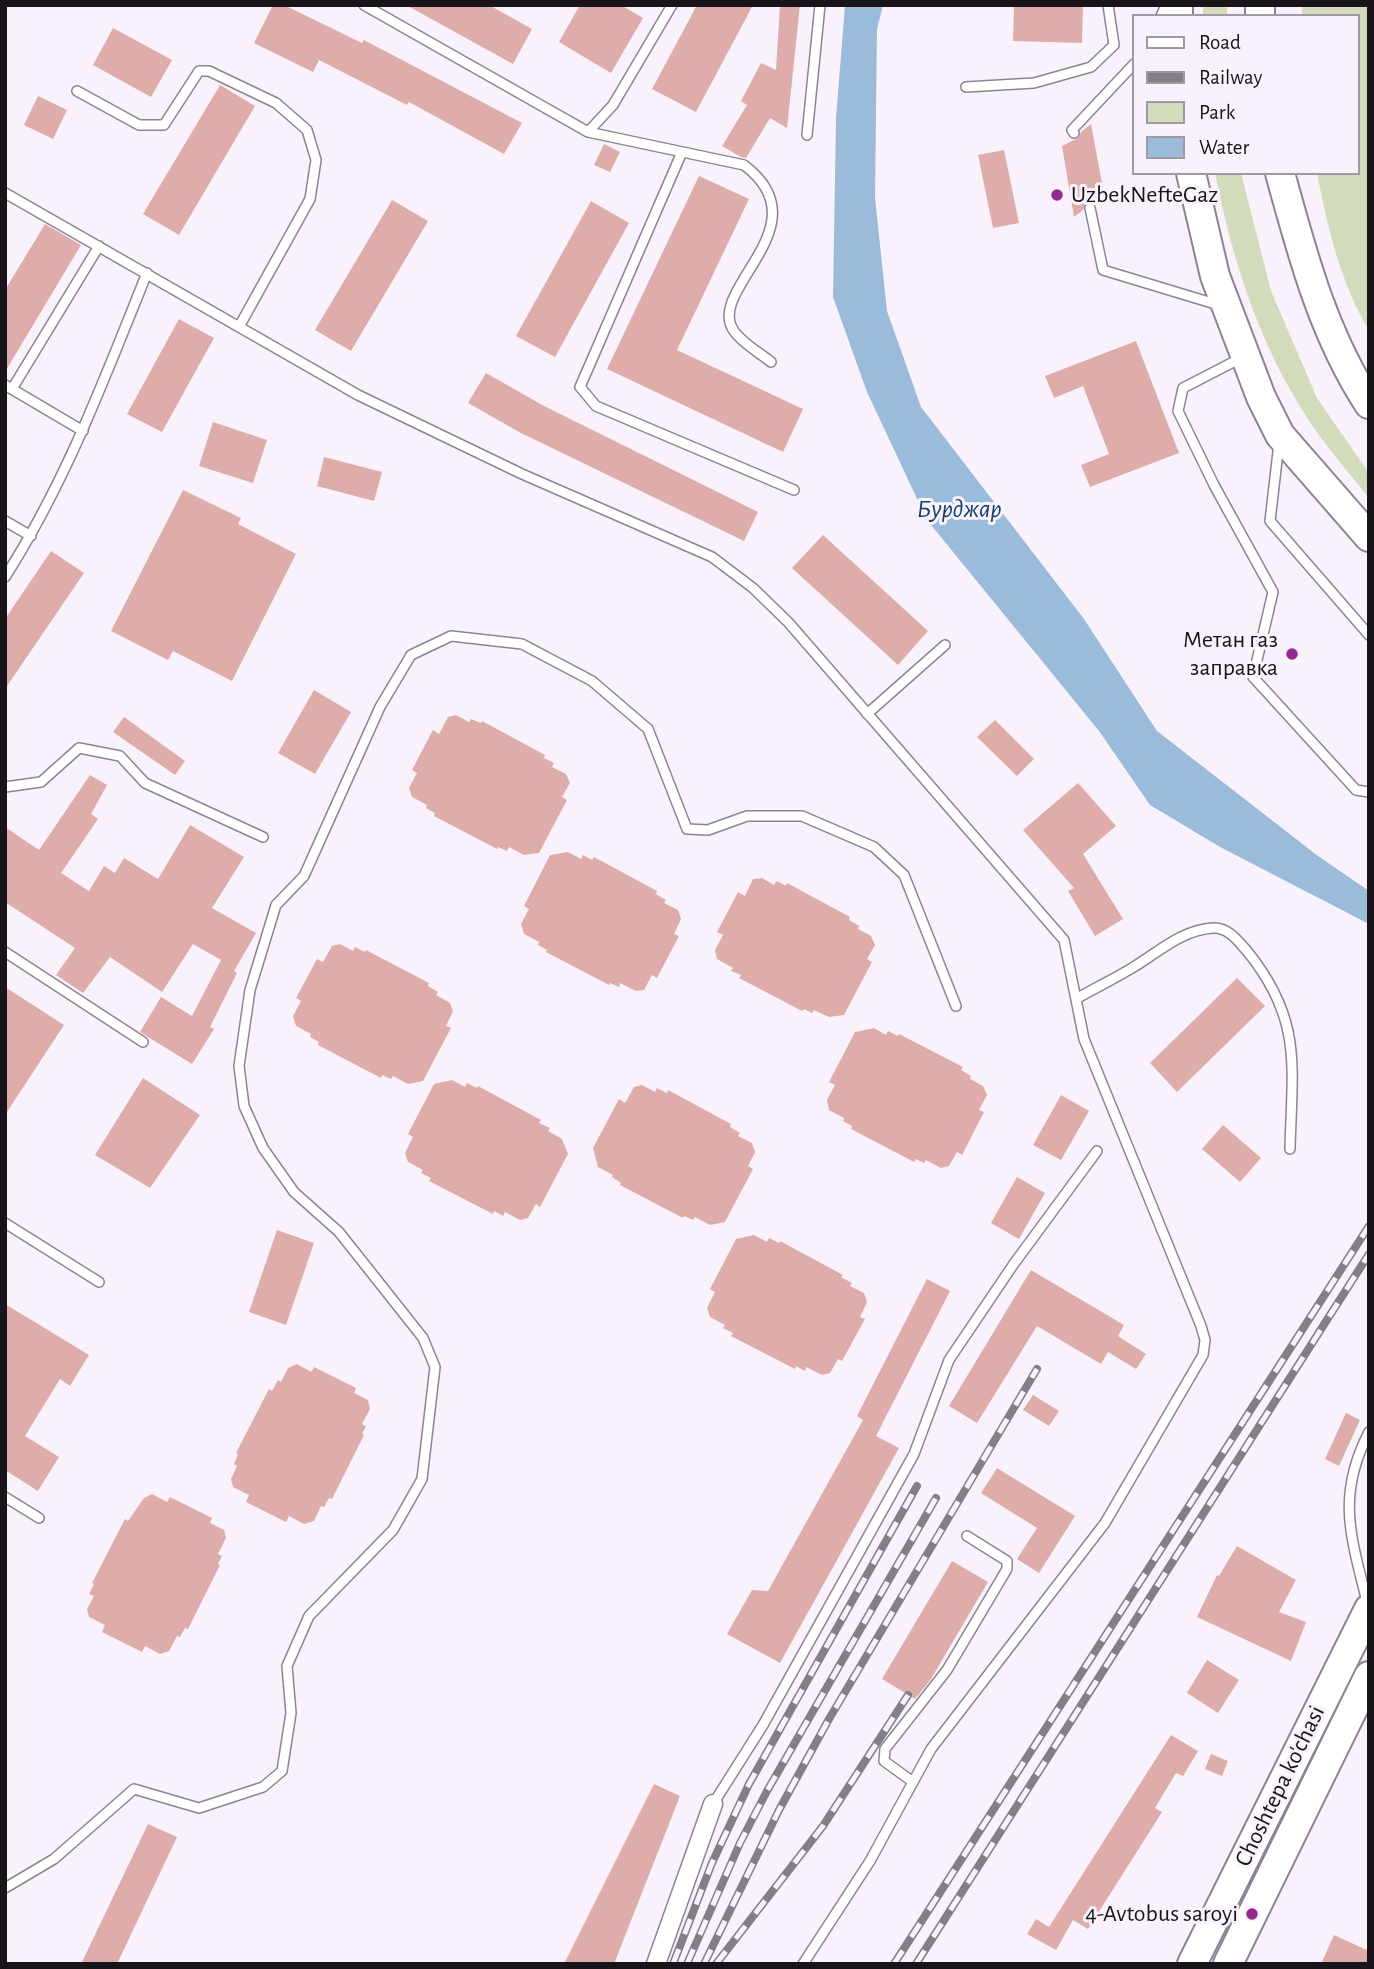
<!DOCTYPE html>
<meta charset="utf-8">
<style>
body{margin:0}
#map{position:relative;width:1374px;height:1969px;overflow:hidden;background:#f9f2fd;font-family:"Alegreya Sans",sans-serif}
canvas{display:block}
.frame{position:absolute;inset:0;border:7px solid #18141a;pointer-events:none}
.legend{position:absolute;left:1132px;top:14px;width:228px;height:161px;box-sizing:border-box;background:#f9f2fd;border:2px solid #9f99a2;margin:0;padding:9px 12px;list-style:none;font-size:21px;color:#18141a}
.legend li{display:flex;align-items:center;gap:14px;height:35px}
.legend b{width:35px;border:2px solid #9f99a2}
</style>
<div id="map">
<canvas width="1374" height="1969"></canvas>
<div class="frame"></div>
<ul class="legend">
<li><b style="height:9px;background:#fff"></b>Road</li>
<li><b style="height:9px;background:#847f87"></b>Railway</li>
<li><b style="height:19px;background:#d2dcba"></b>Park</li>
<li><b style="height:19px;background:#9bbbdb"></b>Water</li>
</ul>
</div>
<script>
const c = document.querySelector('canvas').getContext('2d');
c.lineJoin = 'round';
function fill(path, color) {
  c.fillStyle = color;
  c.fill(path, 'evenodd');
}
function stroke(path, color, width, dash) {
  c.strokeStyle = color;
  c.lineWidth = width;
  c.lineCap = dash ? 'butt' : 'round';
  c.setLineDash(dash || []);
  c.stroke(path);
}
function write(font, color, halo, rows, align = 'center') {
  c.font = font + ' "Alegreya Sans",sans-serif';
  c.lineWidth = 6;
  c.setLineDash([]);
  c.textBaseline = 'middle';
  c.strokeStyle = halo;
  c.fillStyle = color;
  for (const [text, x, y, turn = 0] of rows) {
    c.save();
    c.translate(x, y);
    c.rotate((+turn || 0) * Math.PI / 180);
    c.textAlign = isNaN(turn) ? turn : align;
    if (halo) c.strokeText(text, 0, 0);
    c.fillText(text, 0, 0);
    c.restore();
  }
}
fill(new Path2D(`
 M1203,5H1227V16H1203Z
 M1302,5H1369V330C1341,285 1327,225 1317,173H1358V16H1302Z
 M1215,173H1241L1271,291L1317,398L1369,473V498C1346,469 1320,440 1301,408C1256,335 1232,257 1215,173Z`), '#d2dcba');
fill(new Path2D(`
 M845,5H883L877,29L875,198L887,311L921,407L1084,619L1157,731L1318,856L1369,891V924L1220,847L1150,805L1099,731L927,520L867,392L833,297L836,118Z`), '#9bbbdb');
fill(new Path2D(`
 M273,5H284L362,43L364,40L522,123L504,154L409,102L407,105L319,60L313,72L254,43Z
 M406,5H489L532,29L513,64Z
 M580,5H621L643,18L611,73L559,42Z
 M697,5H753L696,112L652,89Z
 M780,5H800L787,128L770,118L746,158L741,157L722,146L747,105L741,101L761,63L776,70Z
 M1014,5H1083L1082,43L1013,41Z
 M113,28L172,60L151,97L93,65Z
 M220,85L255,106L179,235L143,214Z
 M38,96L67,110L53,139L24,125Z
 M1091,124L1104,194L1094,202H1086L1083,210L1074,217L1062,146L1078,138L1081,132Z
 M604,144L620,152L610,172L594,165Z
 M1004,150L1019,223L993,228L978,155Z
 M699,176L749,199L677,350L803,409L783,452L607,369Z
 M392,200L428,221L351,351L315,330Z
 M591,201L629,223L555,357L516,336Z
 M45,224L81,245L5,372V290Z
 M179,319L214,338L162,432L127,414Z
 M1136,341L1179,453L1090,487L1081,465L1109,454L1083,386L1054,398L1045,376Z
 M486,373L544,406L758,512L744,541L521,433L468,403Z
 M213,422L267,440L253,483L199,466Z
 M324,457L382,472L374,501L317,486Z
 M183,490L241,518L238,524L296,554L232,681L173,651L168,660L111,631Z
 M823,535L928,631L898,665L792,568Z
 M51,551L84,573L5,689V619Z
 M314,690L351,712L315,774L278,753Z
 M456,715L469,722L471,719L481,723L482,721L545,755L544,758L554,763L552,767L566,774L570,783L562,797L567,800L539,853L524,855L509,847L507,851L498,847L497,849L434,816L435,813L426,808L427,805L412,797L409,788L417,773L412,770L433,730L439,734L448,717Z
 M124,717L185,761L175,775L113,732Z
 M995,720L1034,759L1017,776L977,737Z
 M90,775L107,785L91,814L98,819L61,873L89,891L104,866L115,873L124,858L158,879L190,825L244,857L212,908L256,933L234,971L237,973L210,1027L214,1029L192,1064L140,1032L161,997L192,1016L221,960L193,944L162,992L110,957L83,993L56,975L75,948L5,902V827L39,850Z
 M1078,783L1116,826L1083,854L1123,919L1095,936L1068,891L1074,888L1023,830Z
 M568,852L581,859L583,855L592,860L594,857L657,891L656,894L666,900L664,903L678,910L681,919L674,934L679,936L657,978L652,975L644,990L636,991L620,983L619,987L610,983L609,985L546,952L547,950L538,945L539,942L524,934L521,924L529,909L524,906L550,855Z
 M762,878L774,885L777,881L786,886L787,883L850,917L849,920L859,926L858,929L871,936L875,945L867,959L872,962L844,1015L829,1017L814,1010L812,1013L804,1009L802,1011L739,978L741,975L731,971L733,968L717,959L715,950L723,935L717,932L738,892L745,896L753,879Z
 M340,944L353,951L355,947L365,952L366,950L429,983L428,986L438,992L436,995L450,1003L453,1011L446,1026L451,1028L423,1081L408,1084L393,1076L391,1079L382,1075L381,1078L318,1045L319,1042L310,1037L311,1034L296,1026L293,1016L301,1001L296,998L317,959L323,962L332,946Z
 M1237,978L1265,1006L1177,1092L1150,1063Z
 M5,987L64,1025L5,1115Z
 M874,1028L886,1035L888,1031L898,1036L899,1034L963,1067L961,1070L971,1076L970,1079L983,1086L987,1095L979,1110L984,1112L962,1155L957,1152L949,1166L941,1168L926,1160L924,1163L916,1159L914,1162L851,1129L852,1126L843,1121L844,1118L829,1110L827,1100L835,1085L829,1082L855,1032Z
 M143,1078L200,1115L150,1188L95,1155Z
 M452,1080L465,1087L467,1083L477,1088L478,1086L541,1120L539,1123L550,1128L548,1131L562,1139L568,1154L540,1207L536,1204L528,1218L520,1220L505,1212L503,1216L494,1211L493,1214L429,1181L431,1178L421,1173L423,1170L408,1162L405,1153L413,1137L408,1134L434,1084Z
 M642,1085L655,1092L657,1088L667,1093L668,1090L731,1124L730,1127L740,1133L738,1136L752,1143L755,1152L748,1166L753,1169L725,1222L710,1225L695,1217L693,1220L684,1216L683,1218L620,1185L621,1183L612,1177L613,1175L598,1167L593,1148L619,1099L625,1103L634,1087Z
 M1061,1095L1089,1111L1061,1160L1033,1145Z
 M1223,1125L1261,1158L1240,1182L1202,1149Z
 M1017,1177L1045,1193L1019,1239L991,1223Z
 M277,1230L314,1243L286,1325L249,1312Z
 M754,1235L767,1242L769,1238L779,1243L780,1241L843,1275L841,1277L852,1283L850,1286L864,1293L867,1302L860,1317L865,1319L842,1361L838,1359L830,1373L822,1375L806,1367L805,1371L796,1366L795,1369L731,1336L733,1333L723,1328L725,1325L710,1317L707,1308L715,1292L710,1289L736,1239Z
 M1031,1270L1124,1325L1118,1336L1146,1354L1136,1369L1108,1352L1101,1364L1037,1326L977,1423L949,1406Z
 M927,1279L950,1291L876,1436L899,1448L780,1663L727,1634L752,1590L768,1591L863,1420L857,1416Z
 M5,1304L89,1355L70,1386L60,1379L25,1436L59,1457L38,1491L5,1470Z
 M297,1364L311,1372L314,1367L356,1388L354,1393L368,1400L370,1409L362,1424L366,1426L362,1434L364,1435L332,1499L329,1498L324,1507L321,1506L314,1521L304,1524L289,1516L286,1522L246,1502L249,1495L233,1487L231,1479L237,1466L234,1464L238,1454L236,1453L269,1389L272,1391L278,1380L281,1382L288,1368Z
 M1033,1395L1059,1411L1049,1426L1023,1410Z
 M1346,1413L1360,1420L1339,1466L1325,1459Z
 M997,1468L1075,1516L1039,1573L1017,1559L1037,1528L981,1493Z
 M152,1494L167,1502L170,1497L212,1518L210,1523L224,1530L226,1538L218,1554L222,1556L218,1564L220,1565L188,1629L185,1628L180,1637L177,1636L169,1651L160,1654L145,1646L142,1652L102,1632L105,1625L89,1617L87,1609L94,1596L89,1594L94,1584L92,1583L125,1519L128,1521L144,1498Z
 M1237,1546L1296,1580L1279,1612L1306,1622L1291,1661L1197,1617L1217,1575L1219,1576Z
 M952,1561L988,1582L931,1679L915,1699L882,1679Z
 M1207,1660L1239,1680L1218,1713L1187,1693Z
 M1171,1735L1198,1751L1183,1776L1176,1773L1155,1808L1162,1812L1088,1929L1073,1920L1056,1950L1027,1934L1036,1919L1049,1927Z
 M1211,1754L1228,1761L1222,1776L1205,1769Z
 M654,1784L680,1796L614,1964H564Z
 M148,1824L177,1837L117,1964H81Z
 M1334,1935L1369,1951V1964H1321Z`), '#deada9');
const lane = new Path2D(`
 M364,5L588,132L744,165C825,226 704,290 734,331C742,343 760,353 771,362
 M1161,16L1166,5
 M966,87L1034,83L1091,67L1114,45L1108,5
 M77,91L139,125H164L199,71H209L276,103L307,130L316,160L310,199L240,325
 M588,132L613,105L672,5
 M1074,133L1072,130L1134,64
 M807,135L820,5
 M682,152L580,387L596,406L794,490
 M5,193L358,395L522,474L712,557L753,588L788,622L1064,940L1084,1039L1201,1326L1205,1340L1203,1355L1105,1523L931,1749L870,1861L803,1964
 M1090,208L1103,270L1222,306
 M1243,357L1183,388L1178,411L1214,485L1273,592L1253,677L1356,790L1369,792
 M5,385L83,431
 M12,389L99,246
 M1279,443L1270,521L1369,635
 M5,521L31,536
 M5,577C66,482 105,377 147,273
 M867,714L945,645
 M5,787L41,782L79,748L120,756L145,783L263,837
 M5,952L143,1042
 M1076,999C1095,988 1114,979 1132,968C1159,952 1181,930 1213,928C1228,927 1238,941 1247,951C1303,1020 1292,1066 1290,1149
 M5,1223L99,1282
 M5,1497L39,1518
 M1368,1606C1352,1539 1335,1498 1369,1432
 M913,1782L884,1761L885,1749L947,1670L1007,1569V1561L967,1536
 M713,1804L763,1725L914,1454L949,1360L1013,1265L1097,1151
 M5,1888L54,1859L134,1789L199,1808L263,1787L282,1771L291,1713L287,1666L309,1616L393,1530L422,1479L435,1367L423,1338L339,1232L294,1192L263,1148L244,1106L239,1066L250,990L276,905L304,876L380,707L411,655L451,636L522,644L592,681L648,729L687,829L708,830L747,816H802L874,847L904,875L956,1006`);
const street = new Path2D(`
 M656,1964L713,1804`);
const primary = new Path2D(`
 M1260,5V16
 M1178,16V5
 M1191,173L1215,276L1261,397L1280,435L1369,537
 M1280,173C1302,253 1323,334 1369,404
 M1192,1964L1369,1609
 M1228,1964L1369,1676`);
stroke(lane, '#8e8394', 12);
stroke(street, '#8e8394', 21);
stroke(primary, '#8e8394', 32);
stroke(lane, '#fff', 9);
stroke(street, '#fff', 18);
stroke(primary, '#fff', 28);
const rail = new Path2D(`
 M673,1964L712,1863L749,1784L917,1486
 M687,1964L740,1843L767,1791L936,1498
 M704,1964L779,1810L829,1719L1037,1369
 M716,1964L823,1826L908,1695
 M894,1964L1369,1226
 M916,1964L1369,1254`);
stroke(rail, '#847f87', 8);
stroke(rail, '#f9f2fd', 5, [16]);
for (const [x, y, r, color] of [
 [1057,195,7,"#912b90"],
 [1292,654,7,"#912b90"],
 [1252,1914,7,"#912b90"]
]) {
  const dot = new Path2D();
  dot.arc(x, y, r, 0, 2 * Math.PI);
  c.fillStyle = color;
  c.fill(dot);
  stroke(dot, '#f9f2fd', 2.5);
}
write('24px', '#18141a', '#f9f2fd', [
 ["UzbekNefteGaz",1071,195,"left"],
 ["Метан газ",1278,640],
 ["заправка",1278,668],
 ["4-Avtobus saroyi",1238,1914]
], 'right');
write('24px', '#18141a', '#f9f2fd', [
 ["Choshtepa ko'chasi",1280,1786,-64]
]);
write('italic 26px', '#12436d', '#f9f2fd', [
 ["Бурджар",959,509]
]);
</script>
